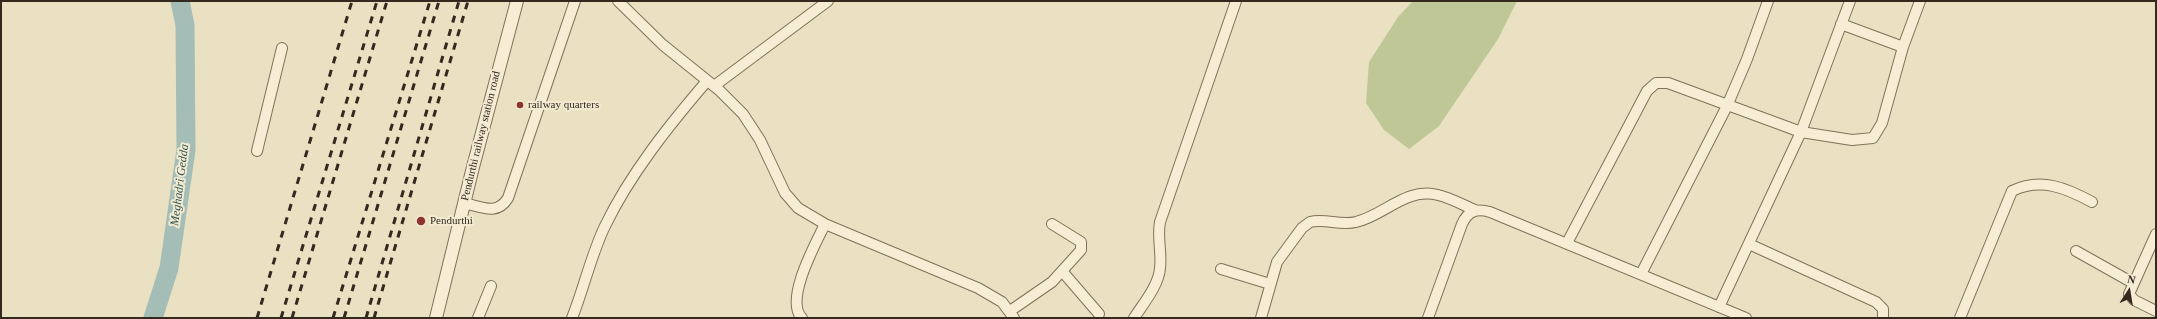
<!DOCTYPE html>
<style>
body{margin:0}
#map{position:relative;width:2157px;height:319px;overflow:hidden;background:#eae0c2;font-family:"Times New Roman",serif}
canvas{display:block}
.frame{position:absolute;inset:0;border:2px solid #33291e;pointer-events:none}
.north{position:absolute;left:2109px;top:271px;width:40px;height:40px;-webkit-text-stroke:3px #f2ead1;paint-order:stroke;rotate:12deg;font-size:11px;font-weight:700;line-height:16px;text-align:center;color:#33291e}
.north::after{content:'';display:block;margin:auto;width:14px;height:18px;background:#33291e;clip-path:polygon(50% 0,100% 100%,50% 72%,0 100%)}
</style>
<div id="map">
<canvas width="2157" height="319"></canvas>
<div class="frame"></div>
<div class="north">N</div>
</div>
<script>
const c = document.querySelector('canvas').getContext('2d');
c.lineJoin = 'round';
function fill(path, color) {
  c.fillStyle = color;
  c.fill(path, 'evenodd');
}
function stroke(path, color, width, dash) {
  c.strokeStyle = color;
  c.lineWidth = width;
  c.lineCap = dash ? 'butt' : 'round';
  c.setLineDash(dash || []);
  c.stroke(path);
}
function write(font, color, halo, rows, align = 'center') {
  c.font = font + ' "Times New Roman",serif';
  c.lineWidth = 4;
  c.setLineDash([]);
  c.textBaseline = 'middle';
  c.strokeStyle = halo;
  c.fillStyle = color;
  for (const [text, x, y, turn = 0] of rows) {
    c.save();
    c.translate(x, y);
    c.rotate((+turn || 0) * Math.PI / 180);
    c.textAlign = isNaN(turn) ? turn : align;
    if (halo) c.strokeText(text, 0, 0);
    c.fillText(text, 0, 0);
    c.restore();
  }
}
fill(new Path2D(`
 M1413,1H1517L1498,39L1439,126L1409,149L1384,130L1366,103L1369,62L1398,17Z`), '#bfc797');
stroke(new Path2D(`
 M153,318L169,268L186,150L185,25L180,1`), '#a4bdb7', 19);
const minor = new Path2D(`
 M618,1L663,45L719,90L743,114L760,140L785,193L798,208L825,224L978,288L1002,302L1014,318
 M1841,24L1903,47
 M714,86L828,1
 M257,151L282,48
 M464,203C482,207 497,216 508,198L575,1
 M2156,234L2129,294L2134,300L2156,311
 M1567,243L1647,91L1656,83H1668L1801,132L1852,140L1873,138L1882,123L1903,47L1920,1
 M1749,244L1876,302L1883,309V318
 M2076,251L2133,283
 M1221,269L1270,284
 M1062,271L1099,314
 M1641,274L1727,106L1747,59L1768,1
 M1719,307L1801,132L1850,1
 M1010,311L1052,282L1081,250V242L1052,224
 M478,318L491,286
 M572,318C584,288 591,255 605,226C630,174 670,124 707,81
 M802,318C784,300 816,243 825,224
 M1134,318C1143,304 1159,285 1160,268C1162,253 1157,238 1160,222L1236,1
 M1261,318L1277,262L1302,228L1310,222C1325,218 1340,226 1356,222C1385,215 1406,187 1438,195C1451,198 1463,205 1475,210
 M1428,318L1462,224C1468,211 1476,208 1490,212L1746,318
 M1960,318L2012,191C2041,177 2066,188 2092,202`);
const tertiary = new Path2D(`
 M436,318L473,167L517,1`);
stroke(minor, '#82715a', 12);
stroke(tertiary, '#82715a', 14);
stroke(minor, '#f6edd4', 10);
stroke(tertiary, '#f6edd4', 12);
stroke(new Path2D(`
 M257,318L352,1
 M281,318L377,1
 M292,318L387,1
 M333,318L430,1
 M344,318L439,1
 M366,318L459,1
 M374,318L468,1`), '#33291e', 3, [7, 7]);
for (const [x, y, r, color] of [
 [520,105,4,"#8d332f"],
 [421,221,5,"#8d332f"]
]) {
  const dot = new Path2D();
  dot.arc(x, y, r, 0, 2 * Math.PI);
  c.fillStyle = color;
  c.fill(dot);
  stroke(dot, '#f2ead1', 1.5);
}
write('11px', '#33291e', '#f2ead1', [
 ["railway quarters",528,105],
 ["Pendurthi",430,221]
], 'left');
write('11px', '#33291e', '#f2ead1', [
 ["Pendurthi railway station road",481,136,-76]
]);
write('italic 12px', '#2e5251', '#f2ead1', [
 ["Meghadri Gedda",180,185,-83]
]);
</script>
